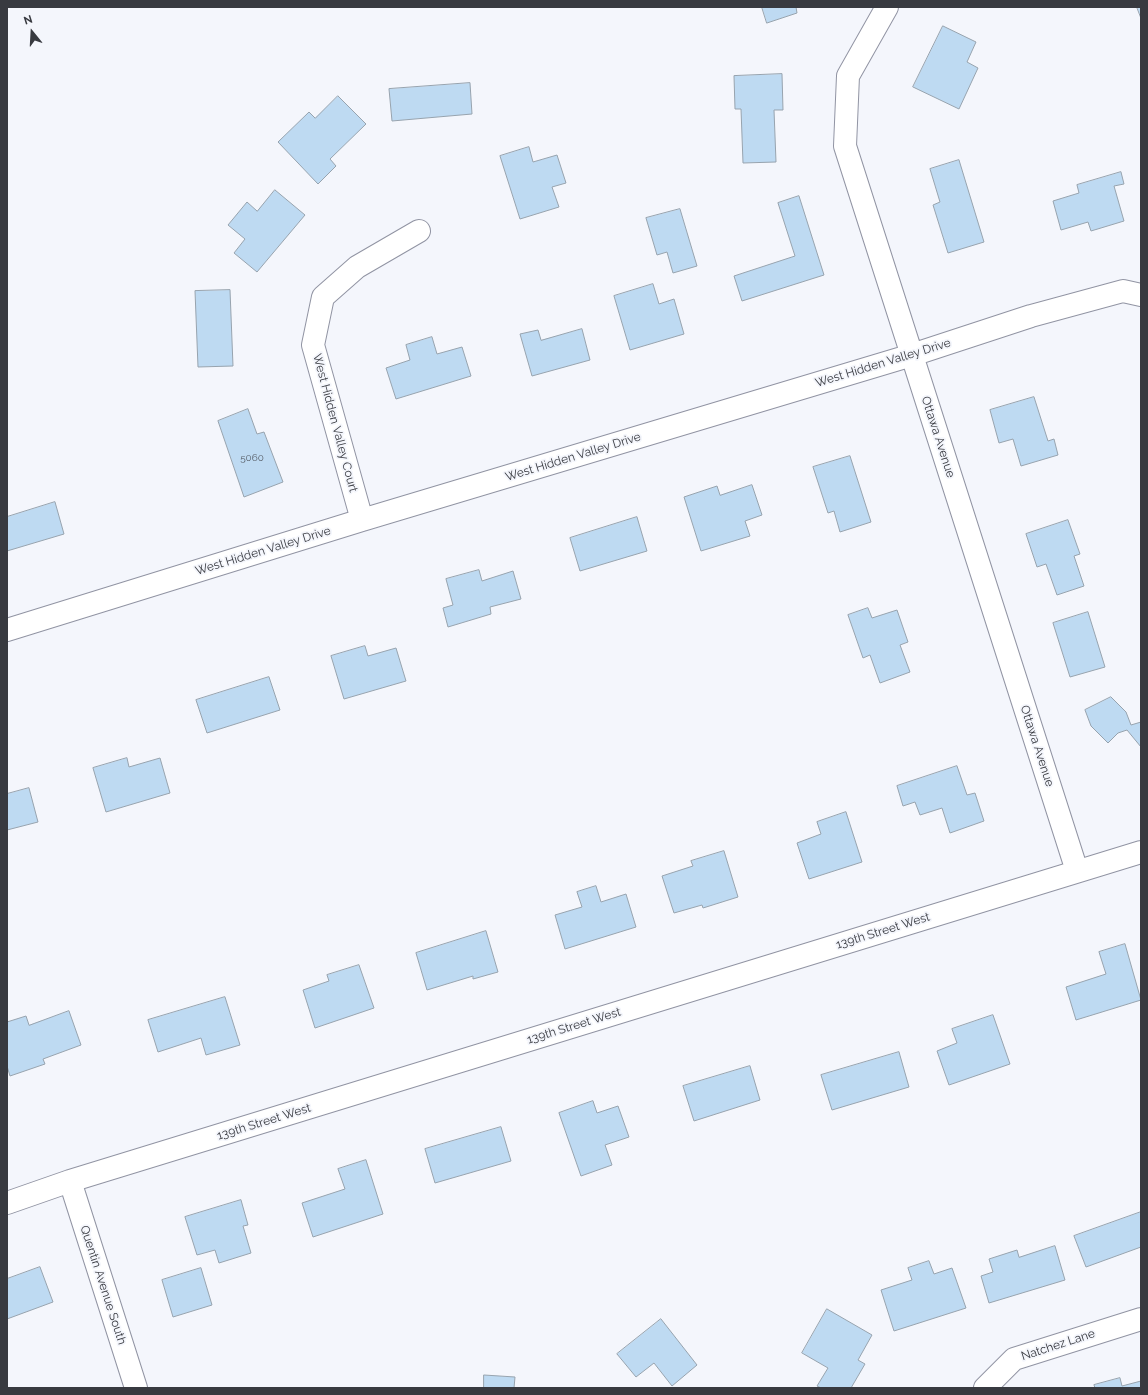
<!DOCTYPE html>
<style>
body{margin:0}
#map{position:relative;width:1148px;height:1395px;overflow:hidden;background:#f4f6fc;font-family:Raleway,sans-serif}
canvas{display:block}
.frame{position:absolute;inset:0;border:8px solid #383a40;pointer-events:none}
.north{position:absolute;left:12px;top:12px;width:40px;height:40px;-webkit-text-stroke:3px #f4f6fc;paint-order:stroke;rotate:342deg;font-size:11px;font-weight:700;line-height:16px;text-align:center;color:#383a40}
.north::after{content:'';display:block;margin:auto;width:14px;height:18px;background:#383a40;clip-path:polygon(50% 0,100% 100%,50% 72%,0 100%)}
</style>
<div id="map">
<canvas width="1148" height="1395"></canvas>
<div class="frame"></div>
<div class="north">N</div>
</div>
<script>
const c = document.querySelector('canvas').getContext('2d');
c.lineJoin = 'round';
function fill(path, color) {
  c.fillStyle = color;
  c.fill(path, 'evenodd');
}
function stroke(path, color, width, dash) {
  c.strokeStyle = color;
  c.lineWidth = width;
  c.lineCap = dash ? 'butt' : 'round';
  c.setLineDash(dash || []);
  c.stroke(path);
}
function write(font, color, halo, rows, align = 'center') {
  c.font = font + ' Raleway,sans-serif';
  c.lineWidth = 3.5;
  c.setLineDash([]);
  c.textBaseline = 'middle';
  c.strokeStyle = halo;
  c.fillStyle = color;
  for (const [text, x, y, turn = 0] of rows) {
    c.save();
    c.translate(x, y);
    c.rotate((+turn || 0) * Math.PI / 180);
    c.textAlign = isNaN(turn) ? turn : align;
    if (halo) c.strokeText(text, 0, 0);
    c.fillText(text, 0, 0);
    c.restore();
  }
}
const building = new Path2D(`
 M762,7H796L797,13L767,23Z
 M1137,7H1141V18Z
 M943,26L976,42L967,62L978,68L959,109L913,87Z
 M782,74L783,110H774L776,162L743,163L741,109H735L734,76Z
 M470,83L472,114L392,121L389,89Z
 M338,96L366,124L330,159L336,166L318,184L278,142L309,112L315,118Z
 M529,147L533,162L557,155L566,183L552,187L559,207L520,219L500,156Z
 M959,160L984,242L948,253L933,205L940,202L930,169Z
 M1121,172L1124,184L1114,186L1124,221L1091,231L1088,222L1061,230L1053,201L1079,193L1077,185Z
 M275,190L305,215L257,272L234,253L245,239L228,225L247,202L257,211Z
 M799,196L824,275L742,301L734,276L795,256L778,203Z
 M680,209L697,266L673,273L667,252L657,255L646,218Z
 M653,284L659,304L674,299L684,334L630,350L614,296Z
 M230,290L233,366L198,367L195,291Z
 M582,329L590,360L532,376L520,334L538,330L541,340Z
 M432,337L437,354L462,347L471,376L396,399L386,368L410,360L406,345Z
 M1034,397L1048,441L1054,439L1058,455L1021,466L1013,439L999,443L990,410Z
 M248,409L257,434L264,432L283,482L244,497L218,421Z
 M850,456L871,522L840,532L834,511L828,513L813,467Z
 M752,485L762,515L745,521L750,536L701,551L684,497L717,486L720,495Z
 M55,502L64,534L7,551V517Z
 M637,517L647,551L580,571L570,538Z
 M1068,520L1080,554L1074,556L1084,586L1057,595L1046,564L1037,567L1026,534Z
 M479,570L482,581L513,571L521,599L490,607L491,614L448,627L443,608L453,605L446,579Z
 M868,608L872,618L897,610L908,642L900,645L910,672L880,683L870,655L863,658L848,615Z
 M1088,612L1105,667L1070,677L1053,623Z
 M365,646L368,656L396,648L406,681L344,699L331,656Z
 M269,677L280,710L207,733L196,700Z
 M1111,697L1126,712L1131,725L1141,722V747L1127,730L1118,733L1108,743L1091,726L1085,710Z
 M127,758L129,767L160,758L170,793L106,812L93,768Z
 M957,766L967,795L975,793L984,821L950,833L942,808L920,815L915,802L903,806L897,786Z
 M29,788L38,822L7,830V794Z
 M846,812L862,862L809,879L797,843L821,834L817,822Z
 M724,851L738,897L703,908L702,905L674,913L662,876L693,866L691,861Z
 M596,886L601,902L626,894L636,927L565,949L555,915L582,907L577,892Z
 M486,931L498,972L473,979V976L427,990L416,953Z
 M1125,944L1141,1000L1076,1020L1066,987L1106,974L1099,952Z
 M359,965L374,1008L315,1028L303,990L329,981L327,975Z
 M225,997L240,1045L206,1055L201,1038L158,1052L148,1020Z
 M69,1011L81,1045L43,1059L45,1064L10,1076L7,1066V1022L26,1016L29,1025Z
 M993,1015L1010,1064L949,1085L937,1051L957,1043L952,1029Z
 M899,1052L909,1087L832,1110L821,1075Z
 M750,1066L760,1100L694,1121L683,1086Z
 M593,1101L597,1113L618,1106L629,1137L605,1145L612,1165L581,1176L559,1113Z
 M501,1127L511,1161L435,1183L425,1149Z
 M366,1160L383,1214L313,1237L302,1203L345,1189L338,1169Z
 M241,1200L248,1225L243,1226L251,1253L219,1263L215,1250L197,1255L185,1217Z
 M1141,1212V1247L1086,1267L1074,1236Z
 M1055,1246L1065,1280L989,1303L981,1276L993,1272L989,1259L1017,1250L1019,1257Z
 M929,1261L934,1274L952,1268L966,1308L894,1331L881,1290L912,1280L908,1268Z
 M40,1267L53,1302L7,1319V1279Z
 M201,1268L212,1305L173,1317L162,1280Z
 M827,1309L872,1335L858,1360L865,1364L851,1388H821L817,1386L828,1368L802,1353Z
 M661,1319L697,1365L672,1386L654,1363L636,1377L617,1354Z
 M484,1375L515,1377L514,1388H484Z
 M1120,1378L1122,1386L1141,1381V1388H1095L1094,1385Z`);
fill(building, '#bedaf2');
stroke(building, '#97a3ae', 1);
const minor = new Path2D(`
 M887,7L848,76L845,146L1077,871
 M362,520L313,345L323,297L357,267L419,231
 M7,630L362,520L912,355L1031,316L1123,291L1141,295
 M70,1181L136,1388
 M7,1203L70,1181L1141,852
 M985,1388L1014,1359L1141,1319`);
stroke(minor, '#9194a3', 24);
stroke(minor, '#fff', 22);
write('10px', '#5a626c', null, [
 ["5060",252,458]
]);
write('12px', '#383a40', '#f4f6fc', [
 ["West Hidden Valley Drive",883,363,-17],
 ["West Hidden Valley Court",335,423,75],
 ["Ottawa Avenue",938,437,72],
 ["West Hidden Valley Drive",573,457,-17],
 ["West Hidden Valley Drive",263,551,-17],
 ["Ottawa Avenue",1037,746,72],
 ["139th Street West",883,931,-17],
 ["139th Street West",574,1026,-17],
 ["139th Street West",264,1122,-17],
 ["Quentin Avenue South",103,1285,72],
 ["Natchez Lane",1058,1345,-18]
]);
</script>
